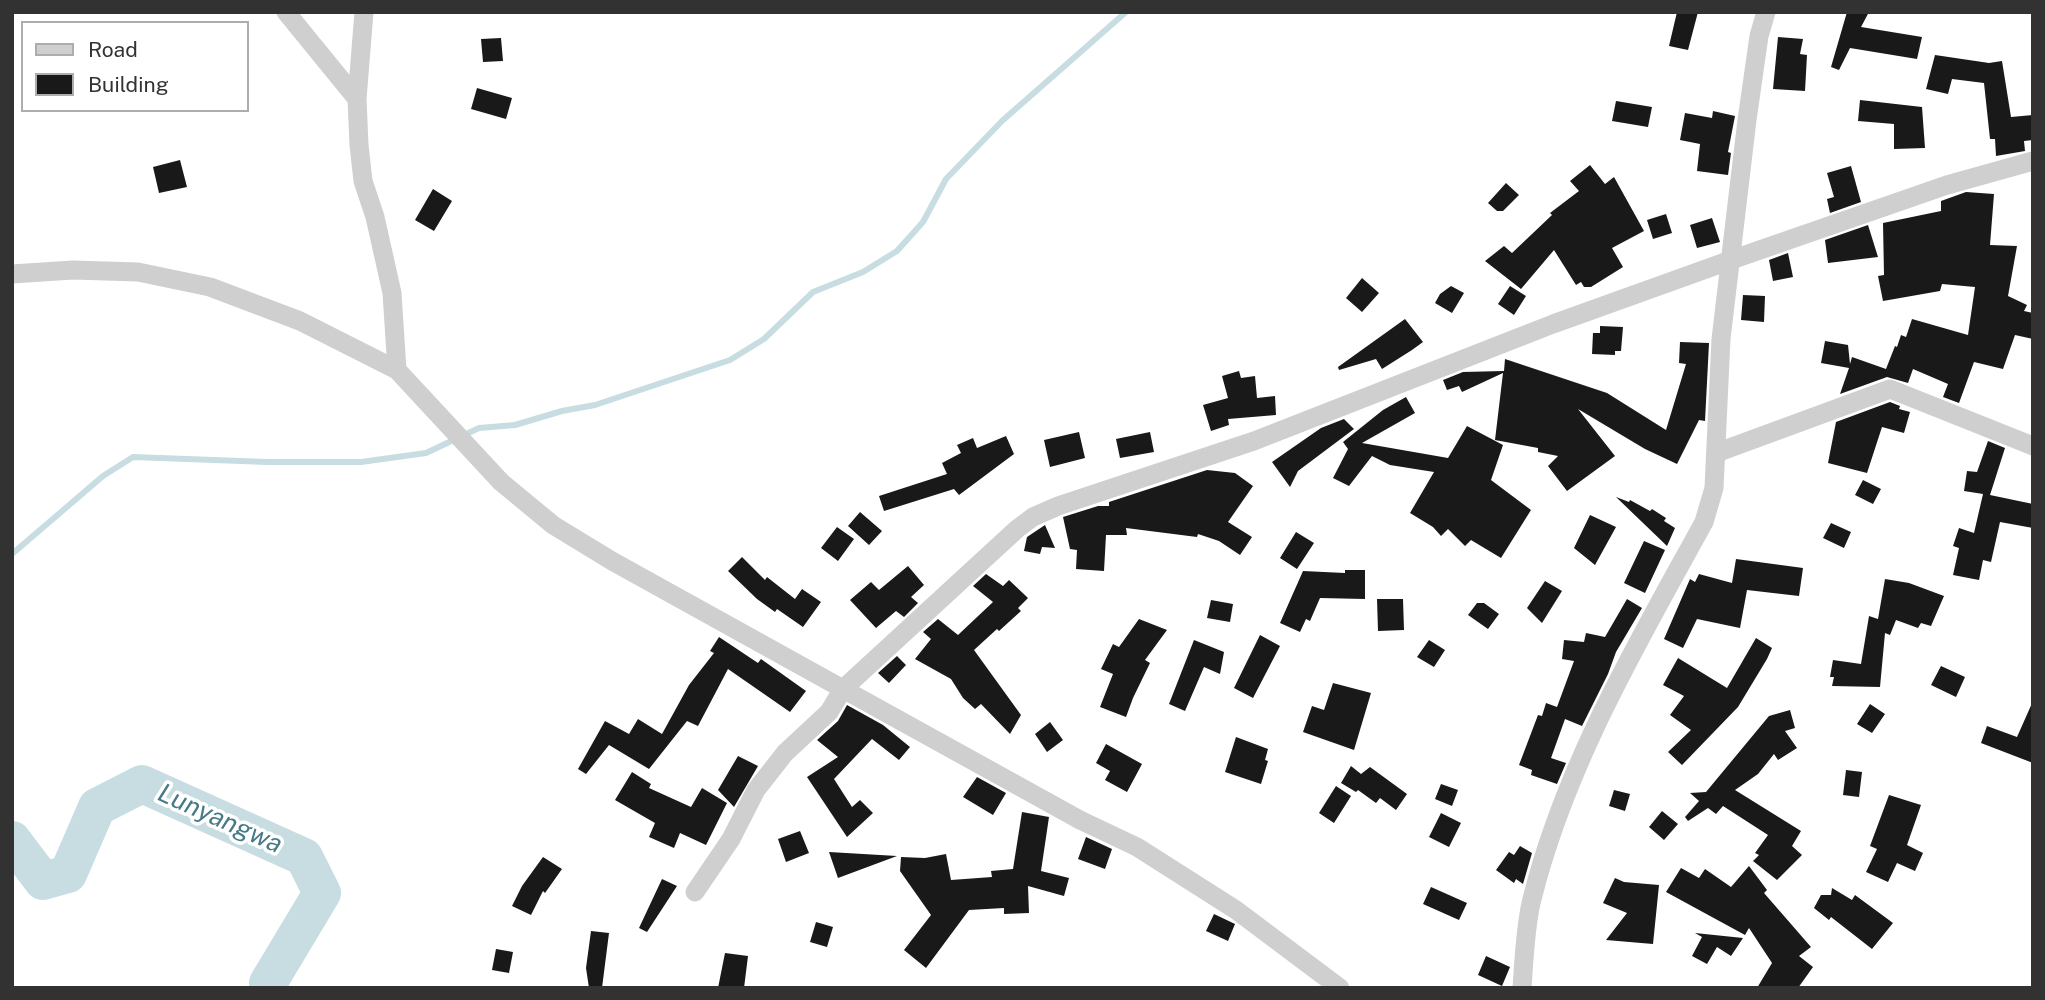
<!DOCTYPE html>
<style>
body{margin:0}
#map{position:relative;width:2045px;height:1000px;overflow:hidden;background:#fff;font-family:"Public Sans",sans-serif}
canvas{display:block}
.frame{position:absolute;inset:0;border:14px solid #323232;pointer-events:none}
.legend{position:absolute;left:21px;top:21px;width:228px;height:91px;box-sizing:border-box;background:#fff;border:2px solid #adadad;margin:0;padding:9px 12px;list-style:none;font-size:21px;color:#323232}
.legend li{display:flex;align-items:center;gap:14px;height:35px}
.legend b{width:35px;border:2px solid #adadad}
</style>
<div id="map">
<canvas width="2045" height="1000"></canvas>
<div class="frame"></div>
<ul class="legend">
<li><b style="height:9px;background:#cfcfcf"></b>Road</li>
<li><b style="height:19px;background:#191919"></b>Building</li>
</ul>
</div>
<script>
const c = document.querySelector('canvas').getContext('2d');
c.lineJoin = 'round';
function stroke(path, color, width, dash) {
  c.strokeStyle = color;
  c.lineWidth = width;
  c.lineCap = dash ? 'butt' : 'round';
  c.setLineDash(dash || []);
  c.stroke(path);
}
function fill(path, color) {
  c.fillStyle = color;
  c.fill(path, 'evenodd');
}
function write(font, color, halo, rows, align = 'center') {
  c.font = font + ' "Public Sans",sans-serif';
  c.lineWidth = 7;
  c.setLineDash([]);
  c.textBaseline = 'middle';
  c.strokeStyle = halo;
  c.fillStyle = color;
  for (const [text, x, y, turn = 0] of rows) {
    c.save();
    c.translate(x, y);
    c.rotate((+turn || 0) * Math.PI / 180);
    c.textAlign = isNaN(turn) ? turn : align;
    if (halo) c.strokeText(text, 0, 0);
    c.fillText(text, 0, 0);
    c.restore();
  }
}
stroke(new Path2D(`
 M12,554L103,476L133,457L268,462H361L426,453L479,428L515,425L562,411L595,405L730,360L764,339L813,292L863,272L897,251L923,222L946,179L1002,121L1126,12`), '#c7dde2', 6);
stroke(new Path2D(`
 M12,840L43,881L68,874L97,807L142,784L304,857L322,893L268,983L270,988`), '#c7dde2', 38);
fill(new Path2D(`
 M1677,12H1698L1688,50L1669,46Z
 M1847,12H1869L1861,27L1922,37L1917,59L1850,48L1839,70L1831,67Z
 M1778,37L1803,39L1800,54L1807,55L1805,91L1773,89Z
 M501,38L503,61L483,62L481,39Z
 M1935,55L1989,63L2002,61L2011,117L2033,115V140L2024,141L2025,151L1996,156L1995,139H1990L1984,83L1952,79L1948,94L1926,89Z
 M477,88L512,98L506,119L471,109Z
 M1860,100L1922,107L1925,148L1894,149V124L1858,121Z
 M1616,101L1652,107L1648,127L1612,121Z
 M1713,111L1735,116L1728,152L1731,153L1728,175L1697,171L1700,144L1680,140L1685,113L1712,118Z
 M180,160L187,187L159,193L153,167Z
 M1590,165L1605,184L1614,177L1644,231L1612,248L1623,267L1591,287H1584L1581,282L1576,285L1554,250L1521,289L1485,261L1504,246L1512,253L1552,215L1550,213L1579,191L1570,181Z
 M1851,166L1861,202L1830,213L1827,199L1834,197L1827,173Z
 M1506,183L1519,195L1503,211H1497L1488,203Z
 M433,189L452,201L434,231L415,220Z
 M1966,192L1994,194L1990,245L2017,246L2008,296L2027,305L2024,311L2033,313V339L2015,335L2003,369L1974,362L1959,403L1943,397L1948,384L1913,369L1908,383L1887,377L1840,394L1849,368L1821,363L1825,341L1848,345L1850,364L1852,357L1886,369L1895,346L1897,347L1901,335L1906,337L1912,319L1968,335L1975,287L1942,284L1940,291L1883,301L1878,276L1884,275L1883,223L1941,211V201Z
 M1666,214L1672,233L1653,239L1647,220Z
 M1712,218L1720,242L1697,248L1690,225Z
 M1868,225L1878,257L1828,263L1825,240Z
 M1788,253L1793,277L1773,281L1769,260Z
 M1362,278L1379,293L1362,312L1346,298Z
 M1451,286L1464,293L1452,313L1435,303L1440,294Z
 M1510,286L1526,296L1514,315L1498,304Z
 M1743,295L1765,296L1764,322L1741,320Z
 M1405,319L1423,342L1412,350L1382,369L1376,359L1339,370L1338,367Z
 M1600,326L1623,327L1621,351H1615V355L1592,354L1593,333H1600Z
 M1680,342L1709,343L1705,421L1699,420L1677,464L1645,449L1578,409L1615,456L1567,491L1548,466L1558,456L1538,452V448L1495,440L1503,373L1462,392L1459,386L1447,390L1443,380L1463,372L1504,371L1505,359L1607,393L1666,430L1686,364L1679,363Z
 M1239,371L1241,378L1255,376L1257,398L1275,396L1276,415L1228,419L1229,425L1211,431L1203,405L1228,398L1222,376Z
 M1406,397L1415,413L1362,443L1448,458L1467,426L1503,445L1491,480L1531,510L1501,558L1471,540L1465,546L1448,529L1441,536L1433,527L1410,513L1434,472L1390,465L1372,456L1349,486L1333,478L1348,449L1343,442L1383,410Z
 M1890,402L1900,406L1899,409L1910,412L1904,433L1882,427L1867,473L1828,463L1836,422Z
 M1344,419L1354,429L1298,471L1290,487L1272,462L1321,428Z
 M1079,432L1085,458L1050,467L1044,440Z
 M1150,432L1154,452L1120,458L1116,439Z
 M1006,436L1014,454L959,495L954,489L884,511L879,496L947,474L942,463L961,453L957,445L973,438L977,448Z
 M1988,441L2005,448L1990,495L2033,504V528L2000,522L1991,562L1983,560L1979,580L1953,575L1959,548L1953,546L1959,528L1974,533L1983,494L1964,491L1967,471L1977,472Z
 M1207,470L1235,473L1253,486L1228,522L1252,537L1240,555L1219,541L1198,534L1197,537L1126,528L1127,535H1106L1104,571L1076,569L1077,550L1070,549L1063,517L1098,506H1109V502Z
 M1863,480L1881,489L1873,504L1855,495Z
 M1616,497L1629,502L1630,500L1650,511L1652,509L1666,518L1664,521L1675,528L1667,546Z
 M860,512L882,531L869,545L848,526Z
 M1590,515L1616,527L1595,565L1574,548Z
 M1831,523L1851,532L1844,548L1823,538Z
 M1045,525L1055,548L1042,547L1040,554L1024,551L1027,537Z
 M837,527L854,539L838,561L821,548Z
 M1296,532L1314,543L1297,569L1280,558Z
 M1644,541L1665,550L1645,593L1624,583Z
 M742,557L765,580L767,577L795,599L802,589L821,602L803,627L777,609L775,612L757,599L728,571Z
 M1736,559L1803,568L1799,596L1747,590L1740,628L1697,619L1683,648L1664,639L1690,579L1695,582L1699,574L1732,583Z
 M908,566L924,585L911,597L918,603L904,617L896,611L876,628L850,600L871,582L879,590Z
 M1345,570H1365V599L1320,598L1310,621L1306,619L1300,632L1280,623L1303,571L1345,573Z
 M986,574L1003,586L1009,580L1028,598L1018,608L1021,611L999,631L997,629L974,650L1021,715L1010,734L981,704L975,709L963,698L951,679L915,659L931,639L923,632L938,619L958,635L993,602L973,586Z
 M1885,579L1909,583L1944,596L1931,626L1921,623L1918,628L1896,620L1890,635L1885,633L1880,687L1832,686L1834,677H1830L1833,660L1861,664L1869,616L1878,619Z
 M1545,581L1562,591L1542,623L1527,608Z
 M1377,599H1403L1404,630L1378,631Z
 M1627,599L1642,608L1616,652L1608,674L1582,726L1565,719L1551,758L1566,763L1557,784L1531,775L1532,770L1519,765L1538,715L1542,716L1546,703L1557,707L1574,661L1562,659L1564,640L1584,642L1586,633L1605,637Z
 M1211,600L1233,604L1230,622L1207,618Z
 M1477,603H1484L1499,614L1488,629L1468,615Z
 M1139,619L1167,630L1145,660L1150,663L1133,698L1126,717L1100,707L1113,674L1101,669L1113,644L1119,647Z
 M1260,635L1280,646L1253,698L1234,688Z
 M719,637L758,663L761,659L806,691L790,712L728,669L698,726L687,721L649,769L609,745L586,774L578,769L605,721L629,734L638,719L662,734L689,685L714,653L710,651Z
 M1756,638L1772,648L1767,659L1738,707L1682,765L1668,752L1691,730L1670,715L1684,696L1663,685L1678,658L1727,688Z
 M1194,640L1224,652L1220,674L1204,667L1185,711L1169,704Z
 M1429,640L1445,650L1434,667L1417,657Z
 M897,656L906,665L889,683L878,673Z
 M1941,666L1965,677L1956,697L1931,685Z
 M1333,683L1371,693L1354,750L1303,732L1312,706L1324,710Z
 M2033,701V763L1981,743L1987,726L2017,737Z
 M1870,704L1885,714L1872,733L1857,724Z
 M847,705L883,725L910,747L899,760L872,739L834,779L852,807L860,800L873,813L847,837L807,777L838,757L817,740L838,721Z
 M1790,710L1795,728L1785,731L1797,748L1778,760L1774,754L1758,774L1735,790L1801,831L1792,846L1802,855L1777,880L1753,861L1759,855L1755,853L1768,835L1723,806L1716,814L1708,808L1688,821L1685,817L1699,801L1690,793L1706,792L1769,716Z
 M1050,722L1063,740L1047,752L1035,734Z
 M1236,737L1268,749L1265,760L1268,761L1261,784L1225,772Z
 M1106,744L1142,764L1127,792L1105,780L1110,771L1096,763Z
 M738,756L758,766L734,807L718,790Z
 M1351,766L1361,774L1370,767L1407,794L1396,810L1380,798L1376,803L1358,790L1356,792L1341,783Z
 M1846,770L1862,772L1859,797L1843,795Z
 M632,772L651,784L649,788L691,807L702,788L727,803L706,845L680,833L674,848L649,837L655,823L615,800Z
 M977,777L1006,793L993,815L963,797Z
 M1441,784L1458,790L1452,806L1435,799Z
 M1336,786L1351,796L1334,823L1319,813Z
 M1614,790L1630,794L1625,811L1609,806Z
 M1889,795L1921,805L1907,845L1923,853L1915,871L1897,863L1888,882L1866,872L1877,849L1870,846Z
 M1662,811L1678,824L1664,840L1649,827Z
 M1022,812L1049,817L1041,871L1069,878L1064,896L1028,886L1029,913L1004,914V908L969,910L926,968L904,950L931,915L900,871L901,857L925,858L946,854L951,880L992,877L991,871L1013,869Z
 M1441,813L1461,823L1449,847L1429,837Z
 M800,831L809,853L786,862L778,839Z
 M1086,837L1112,849L1105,869L1078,859Z
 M1520,846L1532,853L1523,884L1516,879L1514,883L1496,870L1509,852L1514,855Z
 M829,852L897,856L838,878Z
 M543,857L562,869L545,893L543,891L531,915L512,906L522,886Z
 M1749,866L1767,890L1764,893L1811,947L1799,956L1813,967L1798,988H1757L1772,963L1749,928L1745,935L1666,892L1681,868L1699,878L1705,869L1731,887Z
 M1615,878L1624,882L1659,885L1653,944L1606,940L1627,913L1603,903Z
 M662,879L677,886L647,932L639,928Z
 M1431,887L1467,903L1459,920L1423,904Z
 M1832,888L1852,900L1855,895L1893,923L1872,949L1831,917L1829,920L1814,908L1821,895H1831Z
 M1214,914L1235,924L1228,941L1206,931Z
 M816,922L833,927L827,947L810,942Z
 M591,931L609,933L602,988H589L586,968Z
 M1695,933L1743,938L1731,956L1717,947L1707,964L1692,956L1702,937Z
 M496,949L513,952L509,973L492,970Z
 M725,953L748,956L744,988H718Z
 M1486,956L1510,967L1502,986L1478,975Z`), '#191919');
stroke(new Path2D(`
 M286,12L357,99
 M364,12L357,99L359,145L363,181L375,217L392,293L397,370
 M12,274L73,270L138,272L210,287L300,321L397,370L501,482L553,525L612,561L843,689L1080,820L1137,847L1236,910L1340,988
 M1716,453L1890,389L2033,446
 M695,892L731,839L756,790L785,753L829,712L843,689L1017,529L1033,517L1058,506L1254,441L1553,324L1731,260L1947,185L2033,161
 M1522,988C1524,960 1525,931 1531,903C1564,767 1637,644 1704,522L1714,488L1721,339L1747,120L1759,36L1766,12`), '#cfcfcf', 19);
write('italic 26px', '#467a85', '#fff', [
 ["Lunyangwa",220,819,24]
]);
</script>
